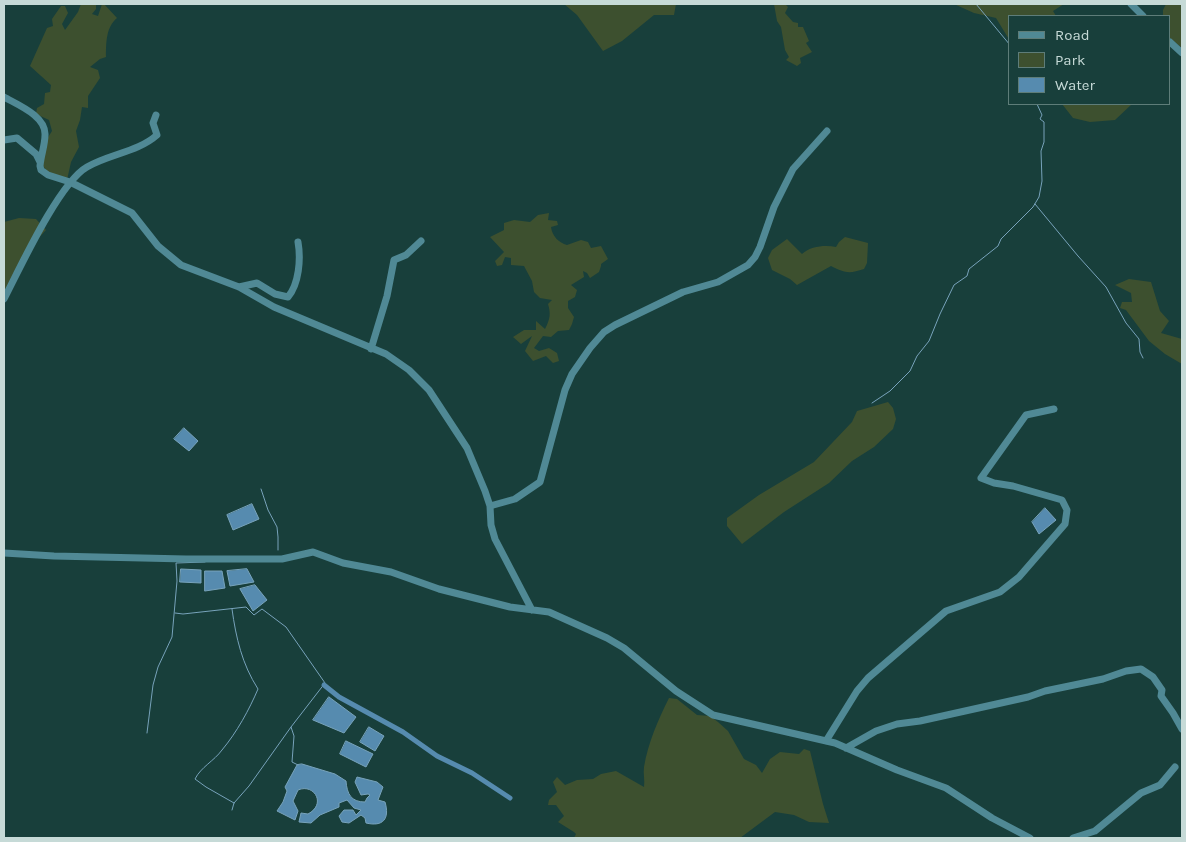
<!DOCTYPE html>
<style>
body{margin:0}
#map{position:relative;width:1186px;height:842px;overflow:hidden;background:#183f3b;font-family:Karla,sans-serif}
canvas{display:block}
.frame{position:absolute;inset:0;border:5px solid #c6dad7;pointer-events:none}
.legend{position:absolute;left:1008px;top:15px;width:162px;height:90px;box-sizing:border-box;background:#183f3b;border:1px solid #5e7d79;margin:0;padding:6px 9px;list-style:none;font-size:15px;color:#c6dad7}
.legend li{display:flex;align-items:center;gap:10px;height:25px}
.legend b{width:25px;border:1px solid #5e7d79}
</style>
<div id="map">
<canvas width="1186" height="842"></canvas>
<div class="frame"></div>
<ul class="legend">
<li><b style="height:6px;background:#508995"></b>Road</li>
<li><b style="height:14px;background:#3d502f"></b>Park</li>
<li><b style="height:14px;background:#568baf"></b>Water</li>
</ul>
</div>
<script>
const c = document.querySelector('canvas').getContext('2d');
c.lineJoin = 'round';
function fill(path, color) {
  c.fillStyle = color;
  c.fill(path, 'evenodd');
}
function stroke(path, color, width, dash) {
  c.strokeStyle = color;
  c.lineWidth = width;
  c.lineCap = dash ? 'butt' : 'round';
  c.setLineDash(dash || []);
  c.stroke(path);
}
fill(new Path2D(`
 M81,4H96V9L92,14L98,16L102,4H104L117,18C106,27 106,43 106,57L100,59L90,67L98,70L100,78L88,96V108L82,107L80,120L76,131L79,147L71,162L67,180L49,173L41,164L45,142L52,131L49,120L36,114L37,108L44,104L45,93L50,92L51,85L30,66L47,28L53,26L52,19L61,6H65L68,13L62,24L65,30L78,12Z
 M564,4H676L674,15H654L622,41L603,51L577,15Z
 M774,4H785L788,7L785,13L793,22L798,23V27H803L809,41L806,43L812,52L800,58L801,63L797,66L786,60L789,57L785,50L781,27L777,21Z
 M954,4H1064L1053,11L1056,16H1010V41L996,18L974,13Z
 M1166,4H1182V48L1170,38V16H1163V10Z
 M1062,104H1132L1115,120L1090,122L1073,118Z
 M549,213L548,220L557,221L558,225L551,227C552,236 559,243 567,245L581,240L588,242L591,248L601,246L608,259L601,264V266L599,272L590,278L587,273L583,271L584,277L571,285L577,290L575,297L568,301V308L574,317L572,324L569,330L558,331L551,337L543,336L534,348L539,351L549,348L557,353L559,361L553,363L546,356L533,361L525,351L532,336L521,344L513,337L524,330H536V321L545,329C550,319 551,314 548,304L552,300L540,298L534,292L532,281L524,266L511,265V258L505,257L502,265L497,266L495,261L504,252L490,237L504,230V223L514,220L530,222L538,215Z
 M19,218L36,219L46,230L25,253L4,296V222Z
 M845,237L868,243L867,263L864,269C849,274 845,273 831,266L797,285L790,279L772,270L768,258L772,250L787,239L802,254C811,246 825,245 836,247L839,242Z
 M1129,279L1151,282L1160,311L1169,321L1161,333L1182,339V364L1165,354L1149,341L1126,310L1120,308L1122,302H1132L1131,293L1115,285Z
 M888,402L893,408L896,419L893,429L874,447L852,461L829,483L784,512L742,544L727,526V518L759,495L814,462L852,422L857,411Z
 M669,698L677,699L697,715L710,716L718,722L728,731L744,759L756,765L762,773L770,759L780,752L799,754L804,749L810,751L823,804L829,823L809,822L794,815L775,812L740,838H574L576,834L574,832L558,822L564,816L556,805H548L549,800L557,792L553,782L557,777L565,785L577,780L593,779L601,774L616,771L644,787C645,780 643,774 644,767C648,743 658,720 669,698Z`), '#3d502f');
const water = new Path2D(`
 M184,428L198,441L189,451L174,439Z
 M252,504L259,519L233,530L227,515Z
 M1045,508L1056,520L1039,534L1032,522Z
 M181,569L201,570V583L180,582Z
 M247,569L254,582L230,586L227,571Z
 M205,571H222L225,588L205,591Z
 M255,585L267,600L253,611L240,589Z
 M329,697L356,717L344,733L313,720Z
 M369,727L384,736L375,751L360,742Z
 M346,741L373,754L366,767L340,754Z
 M302,764L335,774L346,781C347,794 351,802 365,802L367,798L370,795L368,794L361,795L355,782L357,777L377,782L383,787L378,800L385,802C390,819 383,827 366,823L365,818L361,815L349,823L342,822L339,816L344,810H353L356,815L361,810L354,808L347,800L339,803V807L320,815L311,823L299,822L301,813L308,814C327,804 314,783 298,790L293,801L298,811L295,820L277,811L283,802L287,791L285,787L297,765Z`);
fill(water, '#568baf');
stroke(water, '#78a3bb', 1);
stroke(new Path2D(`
 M976,4L1010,45
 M1035,204L1078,256L1106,287L1126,323L1139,339L1140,352L1143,358
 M872,403L890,391L910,371L917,356L929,341L940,314L954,285L967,276L969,269L998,246L1001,239L1033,207L1039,197L1042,181L1041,151L1044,142V122L1040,119L1042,115L1037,104
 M261,489L268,510L277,527L278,537V550
 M232,609C236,638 242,664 258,689C249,710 237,732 222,750C214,761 201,767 195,779L206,787L234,803
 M175,613L183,614L246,607L254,615L262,609L286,627L325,683L291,727L294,736L292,762L298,765
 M147,733L153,685L158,667L172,637L177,581L176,563L205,562
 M232,810L234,803L249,786L291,727`), '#78a3bb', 1);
stroke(new Path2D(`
 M324,685L339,697L403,732L437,756L472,773L510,798`), '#568baf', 5);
stroke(new Path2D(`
 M1131,4L1143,16
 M1170,42L1182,53
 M4,97C18,105 46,116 45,135C45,145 41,155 40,166L41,170L48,175L70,182L132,213L158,246L181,265L239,287L274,307L386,354L409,370L429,390L467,448L485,491L490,506L491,525L495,539L532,610
 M4,140L17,138L36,154L40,162
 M239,287L257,283L275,294L288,297C299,284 301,259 298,242
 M4,299C20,268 59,183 87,167C109,154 138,152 157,135L153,123L156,115
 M371,349L387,296L394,260L406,255L421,241
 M490,506L515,499L540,482L565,390L572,374L590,348L604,332L615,325L683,292L718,282L748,265L755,257L760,247L774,207L793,169L827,131
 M4,553L54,556L186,559H282L313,552L343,563L391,572L439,589L510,607L549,612L607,638L624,648L676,691L713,715L835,743L897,770L946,788L992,818L1030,838
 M826,741L857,691L868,678L946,611L1000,592L1019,577L1065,524L1067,510L1062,500L1013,486L994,483L981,478L1026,415L1054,409
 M846,748L876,731L897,724L920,721L1028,697L1045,691L1103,679L1126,671L1141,669L1153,677L1162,690L1161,696L1173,713L1182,729
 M1073,838L1095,831L1141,793L1160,785L1175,767`), '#508995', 7);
</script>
